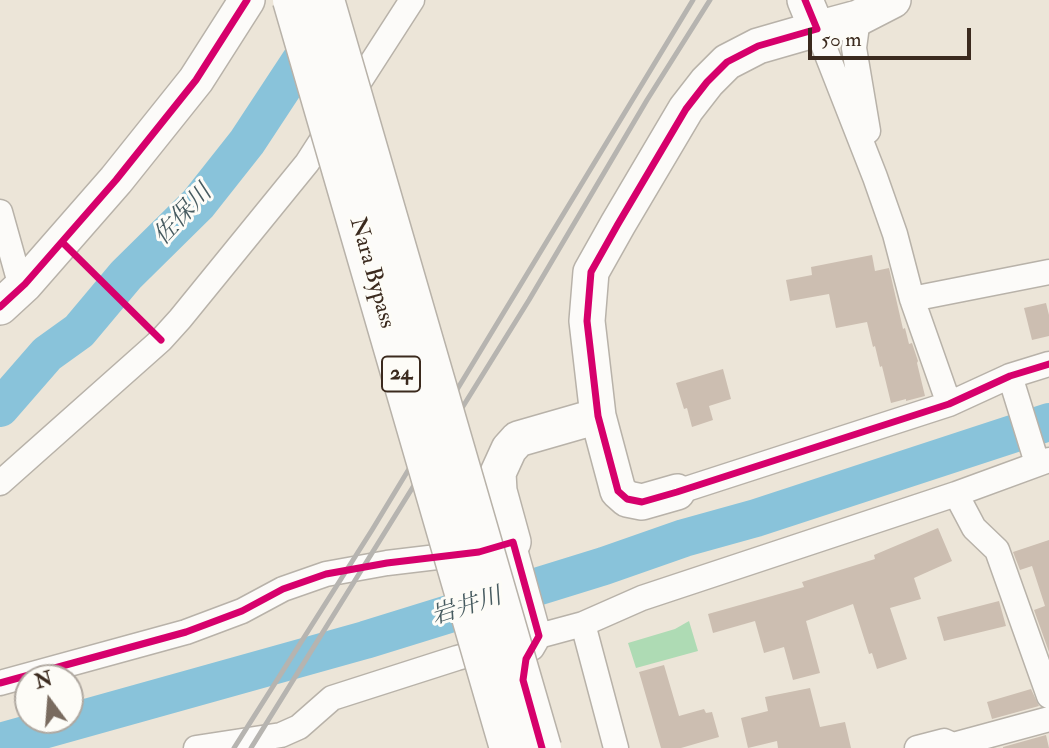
<!DOCTYPE html>
<meta charset="utf-8">
<style>
body{margin:0}
#map{position:relative;width:1049px;height:748px;overflow:hidden;background:#ece5d8;font-family:"IM FELL Double Pica",serif}
canvas{display:block}
.north{position:absolute;left:14px;top:664px;width:70px;height:70px;box-sizing:border-box;background:#fdfcf7;border:2px solid #afa8a0;border-radius:50%;rotate:344deg;font-size:19px;font-weight:700;line-height:28px;text-align:center;color:#3b2a1e}
.north::after{content:'';display:block;margin:auto;width:24px;height:32px;background:#796b5f;clip-path:polygon(50% 0,100% 100%,50% 72%,0 100%)}
.scale{position:absolute;left:808px;top:28px;width:163px;height:32px;box-sizing:border-box;border:4px solid #3b2a1e;border-top:0;padding-left:9px;font-size:21px;line-height:24px;white-space:nowrap;color:#3b2a1e;-webkit-text-stroke:5px #fdfcf7;paint-order:stroke}
</style>
<div id="map">
<canvas width="1049" height="748"></canvas>
<div class="north">N</div>
<div class="scale">50 m</div>
</div>
<script>
const c = document.querySelector('canvas').getContext('2d');
c.lineJoin = 'round';
function fill(path, color) {
  c.fillStyle = color;
  c.fill(path, 'evenodd');
}
function stroke(path, color, width, dash) {
  c.strokeStyle = color;
  c.lineWidth = width;
  c.lineCap = dash ? 'butt' : 'round';
  c.setLineDash(dash || []);
  c.stroke(path);
}
function write(font, color, halo, rows, align = 'center') {
  c.font = font + ' "IM FELL Double Pica","Noto Serif JP",serif';
  c.lineWidth = 6;
  c.setLineDash([]);
  c.textBaseline = 'middle';
  c.strokeStyle = halo;
  c.fillStyle = color;
  for (const [text, x, y, turn = 0] of rows) {
    c.save();
    c.translate(x, y);
    c.rotate((+turn || 0) * Math.PI / 180);
    c.textAlign = isNaN(turn) ? turn : align;
    if (halo) c.strokeText(text, 0, 0);
    c.fillText(text, 0, 0);
    c.restore();
  }
}
fill(new Path2D(`
 M689,621L698,651L636,668L628,643L675,629Z`), '#aedbb4');
stroke(new Path2D(`
 M0,408L47,354L79,331L126,275L198,204L247,142L322,28
 M0,742L365,640L604,566L684,538L756,518L1049,422`), '#89c3da', 38);
fill(new Path2D(`
 M872,255L875,271L889,268L903,329L905,328L909,344L912,343L918,361L917,363L925,396L906,401V399L891,403L882,366L880,367L875,346L873,347L867,322L836,328L829,294L790,301L786,280L812,275L811,267Z
 M1046,303L1049,315V336L1032,340L1024,308Z
 M723,369L731,399L709,406L713,420L692,427L687,408L684,409L676,383Z
 M938,528L952,561L914,578L921,599L890,608L907,659L877,669L872,653L869,654L853,604L806,621L820,673L793,680L784,647L764,653L755,621L713,633L708,614L804,587L802,582L875,559L874,555Z
 M1049,540V652L1034,610L1045,606L1032,566L1020,570L1013,552Z
 M999,601L1006,626L944,641L937,617Z
 M664,665L679,716L704,709L706,713L712,712L719,737L681,748H661L639,672Z
 M810,688L820,727L845,722L851,748H778L777,741L748,748L741,718L768,711L765,697Z
 M1031,689L1039,706L992,719L987,702Z
 M1046,735L1049,748H1003V747Z`), '#ccbeb1');
const street = new Path2D(`
 M858,18L854,48L868,131
 M817,29L875,177L895,234L912,299L949,404
 M0,212L18,276L25,284
 M912,299L1049,272
 M1010,376L1037,463
 M0,483L161,340L180,319L307,163L412,0
 M677,492L949,404L1010,376L1049,364
 M956,494L974,528L997,550L1049,696
 M583,624L616,748
 M0,683L186,632L242,611L283,589L326,574L387,563L479,552L513,542L539,636L532,648
 M196,748L281,735L299,727L332,698L457,658L583,624L642,598L956,494L1049,460
 M917,748L944,741L953,745L1049,719`);
const secondary = new Path2D(`
 M817,29L858,18L893,0
 M0,307L25,284L116,180L196,80L247,0
 M677,492L642,502L627,499L618,491L598,416L587,321L591,272L618,224L686,109L707,82L727,62L758,46L817,29L805,0
 M513,542L499,491L498,473L509,449L518,439L598,416`);
stroke(street, '#b8b2a9', 27);
stroke(secondary, '#b8b2a9', 38);
stroke(new Path2D(`
 M80,260L144,324`), '#d6d2cf', 3.5, [2, 5]);
stroke(street, '#fcfbf9', 24);
stroke(secondary, '#fcfbf9', 35);
stroke(new Path2D(`
 M234,748L372,530L693,0
 M251,748L529,300L647,100L710,0`), '#b6b4b0', 5);
const highwayBridge = new Path2D(`
 M292,0L509,748
 M325,0L542,748`);
stroke(highwayBridge, '#b8b2a9', 41, []);
stroke(highwayBridge, '#fcfbf9', 38);
stroke(new Path2D(`
 M805,0L817,29L758,46L727,62L707,82L686,109L618,224L591,272L587,321L598,416L618,491L627,499L642,502L677,492L949,404L1010,376L1049,364
 M62,242L161,340
 M0,307L25,284L116,180L196,80L247,0
 M0,683L186,632L242,611L283,589L326,574L387,563L479,552L513,542L539,636L526,659L523,680L542,748`), '#d6006c', 7);
for (const [x, y, w] of [
 [401,374,38]
]) {
  const box = new Path2D();
  box.roundRect(x - w / 2, y - 17.5, w, 35, 5);
  c.fillStyle = '#fdfcf7';
  c.fill(box);
  stroke(box, '#3b2a1e', 2);
}
write('bold 21px', '#3b2a1e', null, [
 ["24",401,374]
]);
write('23px', '#3b2a1e', '#fdfcf7', [
 ["Nara Bypass",371,273,74]
]);
write('italic 24px', '#475b60', '#fdfcf7', [
 ["佐保川",184,216,-47],
 ["岩井川",467,608,-18]
]);
</script>
